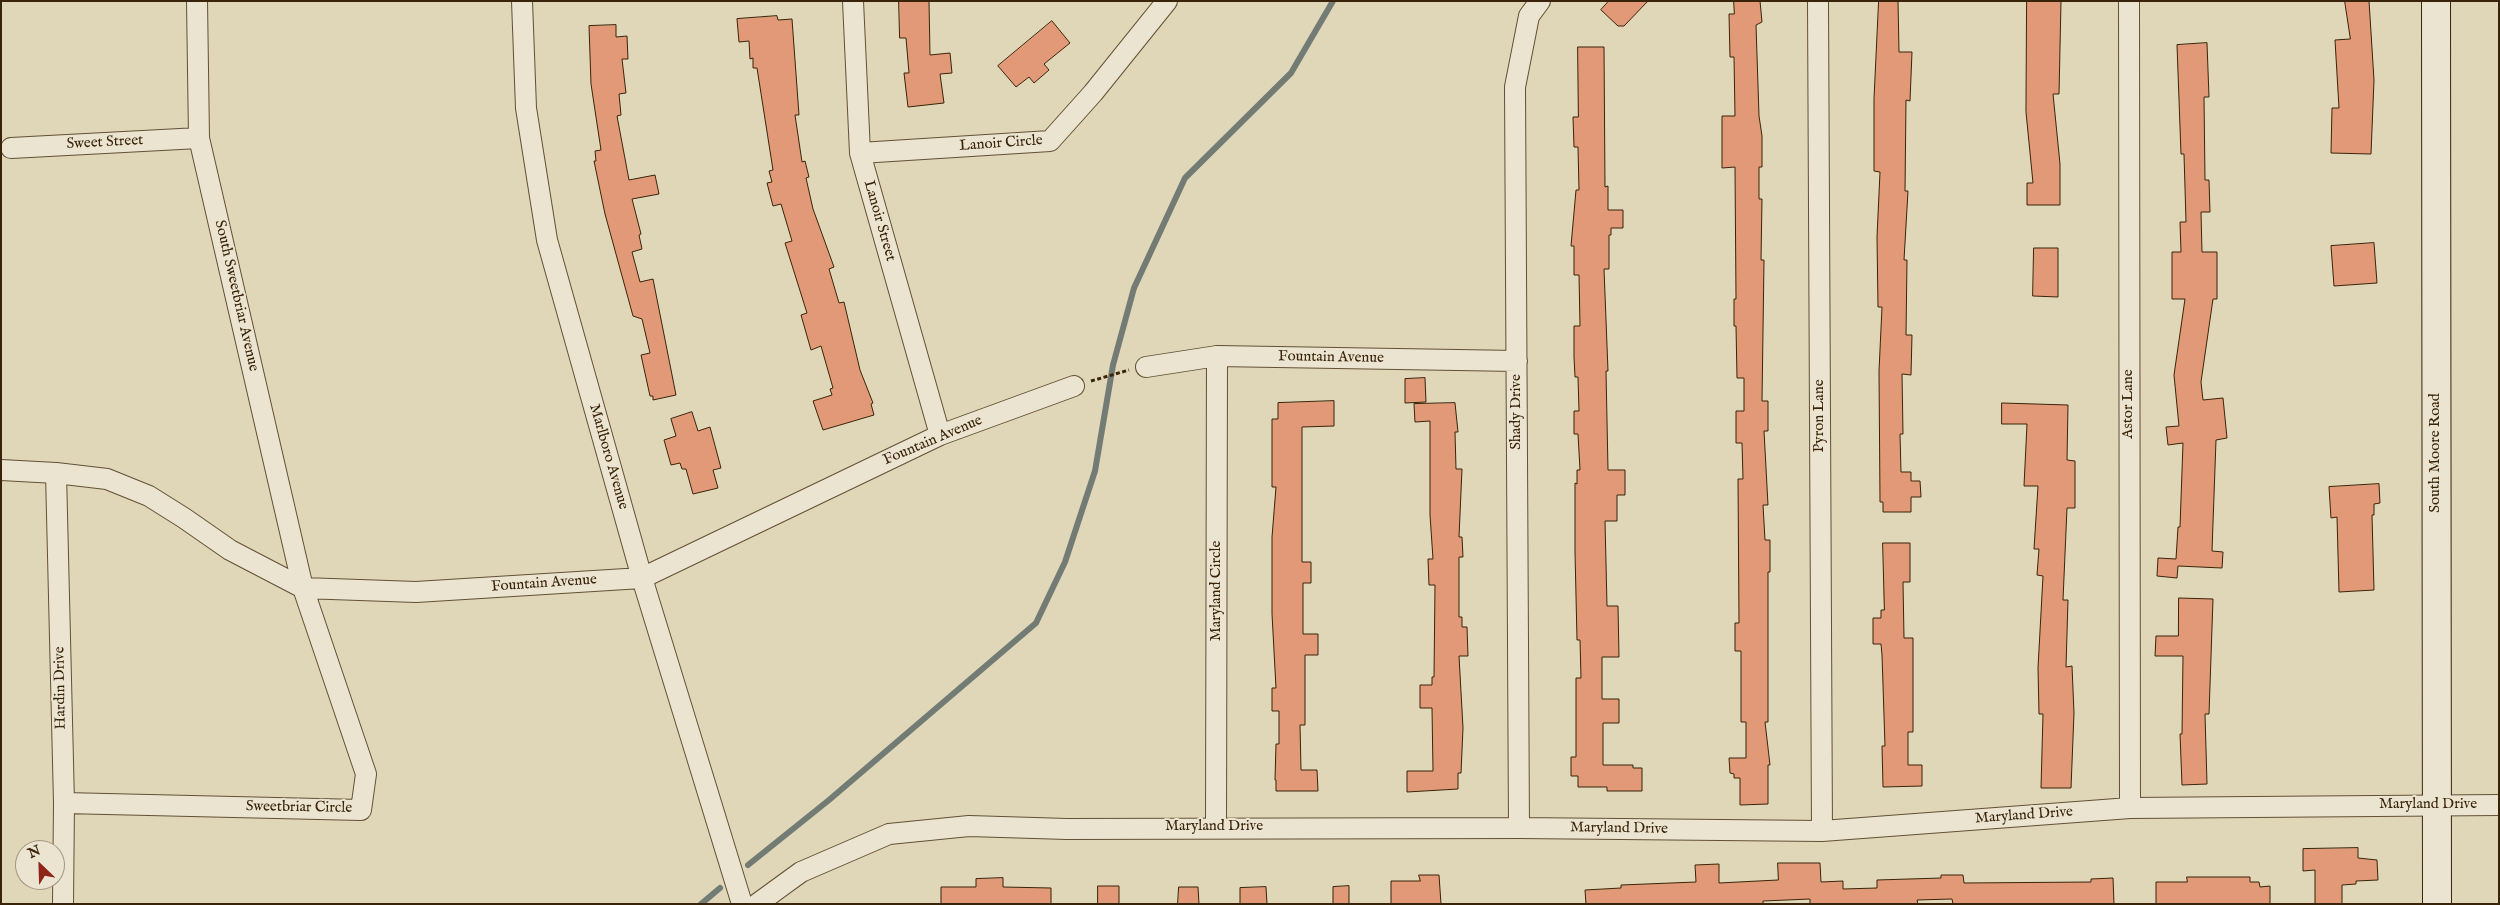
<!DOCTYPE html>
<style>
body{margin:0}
#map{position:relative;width:2500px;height:905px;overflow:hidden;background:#e0d6b8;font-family:"IM FELL English",serif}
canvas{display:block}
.frame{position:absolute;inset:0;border:2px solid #392409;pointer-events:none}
.north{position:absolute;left:15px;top:840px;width:50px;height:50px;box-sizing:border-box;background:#ebe4d1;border:1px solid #a49781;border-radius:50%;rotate:336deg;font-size:14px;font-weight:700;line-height:20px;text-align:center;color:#392409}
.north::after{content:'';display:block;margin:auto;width:18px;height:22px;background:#8f2418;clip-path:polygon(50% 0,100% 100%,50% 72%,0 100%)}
</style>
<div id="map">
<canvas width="2500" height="905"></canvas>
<div class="frame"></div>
<div class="north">N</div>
</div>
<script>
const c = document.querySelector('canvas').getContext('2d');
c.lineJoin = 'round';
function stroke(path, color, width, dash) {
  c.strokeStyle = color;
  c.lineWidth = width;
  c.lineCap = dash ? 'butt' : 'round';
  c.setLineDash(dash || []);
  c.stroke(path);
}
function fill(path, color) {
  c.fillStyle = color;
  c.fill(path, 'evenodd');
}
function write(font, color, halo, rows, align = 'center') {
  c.font = font + ' "IM FELL English",serif';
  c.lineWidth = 4;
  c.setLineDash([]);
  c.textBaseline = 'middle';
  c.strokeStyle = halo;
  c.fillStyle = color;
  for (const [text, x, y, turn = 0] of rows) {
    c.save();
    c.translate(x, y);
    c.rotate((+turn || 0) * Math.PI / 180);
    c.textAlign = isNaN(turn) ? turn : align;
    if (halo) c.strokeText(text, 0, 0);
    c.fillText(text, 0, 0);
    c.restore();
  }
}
stroke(new Path2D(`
 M748,865L829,800L1036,623L1065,562L1095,471L1113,365L1134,288L1185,178L1291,73L1333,1
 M701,904L720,888`), '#737c74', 6);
const building = new Path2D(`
 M899,1H929L930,55L950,53L952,73L940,74L944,103L908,107L904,73H909L906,38H900Z
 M1609,1H1648L1624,26H1618L1601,10Z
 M1734,1H1760L1762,22L1756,25L1759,116L1762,136V167H1759V199H1762L1761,260H1764L1762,401H1768V431H1764L1768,505H1763L1765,540H1770V572H1768V722H1765L1770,765H1768V804L1740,805V778H1734V774L1730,773L1729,758H1746V722H1741V651H1735V623H1739L1738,479H1743L1742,443H1736V411H1744V378H1737L1736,326H1734V299H1736L1735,167L1722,168V116H1735L1734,57H1730L1729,14H1734Z
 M1879,1H1898L1899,52H1912L1910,101L1906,100L1905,191H1908L1904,260H1907L1906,335H1912L1911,375L1902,374L1903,434H1900L1901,472H1911V481H1920L1921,497H1911V512H1883V502H1880L1879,371L1882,307H1878L1877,237L1880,172L1874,171V99Z
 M2027,1H2061L2059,94H2053L2060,164V205H2027V183H2033L2026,112Z
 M2345,1H2369L2374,80L2371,154L2331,153L2332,108H2339L2335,40L2350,39Z
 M777,16L778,20L792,19L799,115H795L802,162L805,161L809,177L806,178L813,209L834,267L829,269L839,303L844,302L860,370L873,403L871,404L874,415L823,430L813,401L832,395L830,389L833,388L821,346L811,350L801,315L807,313L785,243L792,241L781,204L773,206L767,183L772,182L769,171L773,170L757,68H753V58L750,59L749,41L739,42L737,19Z
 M1052,21L1070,43L1044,64L1049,70L1034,83L1029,77L1016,87L998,66Z
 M616,25V37L627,36L628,59H622L626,93L619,94L621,115L617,116L629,180L655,175L659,194L632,199L641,234L639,235L642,249L632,252L640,282L653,279L676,395L653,400V396H650L641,355L650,353L642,319L633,316L605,214L594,161H596L595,151L601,150L591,84L589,26Z
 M2207,43L2209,97H2204L2205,180H2209L2210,212H2201L2202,252H2217V299H2213L2201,382L2203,400L2223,398L2227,438L2216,440L2212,551L2223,552L2222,568L2178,566L2177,578L2157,576L2158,558L2176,559L2178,527H2180L2183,443L2168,445L2166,427L2179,426L2174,375L2185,299H2172V252H2181L2180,222H2186L2184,154H2181L2177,45Z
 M1578,47H1604L1605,187L1608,186V210H1623V228H1611V235H1609V269H1604L1608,371H1606L1608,470H1625V495H1617V521H1605L1607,606H1618L1619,657H1602V699H1619V723H1603V765H1633V768H1642V791H1607V787H1578V776H1571V757H1576V678H1581L1580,640H1577L1575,552V483L1577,484V470H1580L1578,434H1574V411H1579L1578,377H1575L1574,357V326H1580L1579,275H1574V246H1571L1576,190H1579L1578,147H1574L1573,117H1578Z
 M2374,243L2377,283L2334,286L2331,246Z
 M2034,248H2058V297L2033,296Z
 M1425,378L1426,402L1405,403V379Z
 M1334,401V426L1302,427V562H1311V583H1303V634H1318V655H1305V725H1300L1301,770H1317L1318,791H1276V780H1275L1276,744H1279V711H1272V688H1276L1272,614V537L1276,487H1272V419H1278V403Z
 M1455,403L1458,432H1455L1456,469H1462L1459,537H1462L1463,557H1459V617H1462V627H1467L1468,656H1459L1463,728L1461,773H1458V789L1407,792V771H1433L1432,708H1420V685H1432V677H1434L1435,585H1429L1428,559H1433L1430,515V421L1415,422L1414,404Z
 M2002,403L2068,405L2067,460L2075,461V508H2067L2063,600H2068L2066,667L2072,666L2074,713L2071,788H2041L2043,714H2039L2038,668L2043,576L2037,575L2039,549H2034L2038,486H2024L2027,424H2002Z
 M692,412L698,431L710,427L721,468L713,470L718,488L693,494L686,469H682L680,463L671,465L664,440L676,436L671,419Z
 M2379,484L2380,503L2374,504V515H2372L2374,590L2339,592L2337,517L2331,518L2329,487Z
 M1883,543H1910V582H1903L1904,638H1913V732H1908V765H1922V786L1883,787L1882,746H1885L1882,655L1881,644H1873V618H1881V610H1884Z
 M2179,598L2213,599L2209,714H2205L2207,784L2182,785L2180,734H2182L2183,656H2155L2156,636H2178Z
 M2358,848V858L2377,860L2378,880L2356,881V884L2342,885V904H2315V870L2303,871V849Z
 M1778,863H1820L1821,882L1843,881V889L1877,888V880L1941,878V875H1963L1964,883L2091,882V879L2113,878L2114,904H1953L1952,899L1917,900L1918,904H1810V899L1763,901V904H1586L1585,890L1621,888V885L1696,882L1695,865L1719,864V883L1778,880Z
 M1419,875H1439L1441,904H1391V881H1420Z
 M2187,877H2250V882H2259L2260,887L2270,886V904H2156V882H2187Z
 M1003,878V887L1051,888V904H941V887H976V879Z
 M1098,886H1119V904H1098Z
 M1349,886V904H1333V887Z
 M1179,887H1198L1199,904H1178Z
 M1266,887L1267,904H1240V888Z`);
fill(building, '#e29977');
stroke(building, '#392409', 1);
const street = new Path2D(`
 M522,1L526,108L547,240L642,578L742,904
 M853,1L860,153L940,435
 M1818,1L1822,831
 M2129,1L2130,808
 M11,148L199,138
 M860,153L1050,141L1093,93L1167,1
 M1146,367L1217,356L1517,361
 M1,470L56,473L107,479L149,496L184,518L230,550L303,588L416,592L642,578L940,435L1074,386
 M56,473L64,803L63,904
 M64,803L361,810L366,774L303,588L199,138L197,1
 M1216,827L1217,356
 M1519,828L1515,87L1529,16L1540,1
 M757,904L801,872L889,834L969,826L1067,829L1519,828L1822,831L2130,808L2499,805`);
const secondary = new Path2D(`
 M2436,1L2437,904`);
stroke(street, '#635035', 22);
stroke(secondary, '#392409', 30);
stroke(new Path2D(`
 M1091,381L1129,370`), '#392409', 3, [4, 2.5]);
stroke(street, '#ebe4d1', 20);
stroke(secondary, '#ebe4d1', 28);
write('15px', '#392409', '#ebe4d1', [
 ["Sweet Street",105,143,-3],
 ["Lanoir Circle",1001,144,-4],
 ["Lanoir Street",879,221,74],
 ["South Sweetbriar Avenue",236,296,77],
 ["Fountain Avenue",1331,358,1],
 ["Astor Lane",2129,404,-90],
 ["Shady Drive",1517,412,-90],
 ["Pyron Lane",1820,416,-90],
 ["Fountain Avenue",933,441,-23],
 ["South Moore Road",2436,453,-90],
 ["Marlboro Avenue",608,457,74],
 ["Fountain Avenue",544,584,-4],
 ["Maryland Circle",1217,591,-90],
 ["Hardin Drive",61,688,-91],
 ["Maryland Drive",2428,805],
 ["Sweetbriar Circle",299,808,1],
 ["Maryland Drive",2024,816,-4],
 ["Maryland Drive",1214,827],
 ["Maryland Drive",1619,829,1]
]);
</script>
